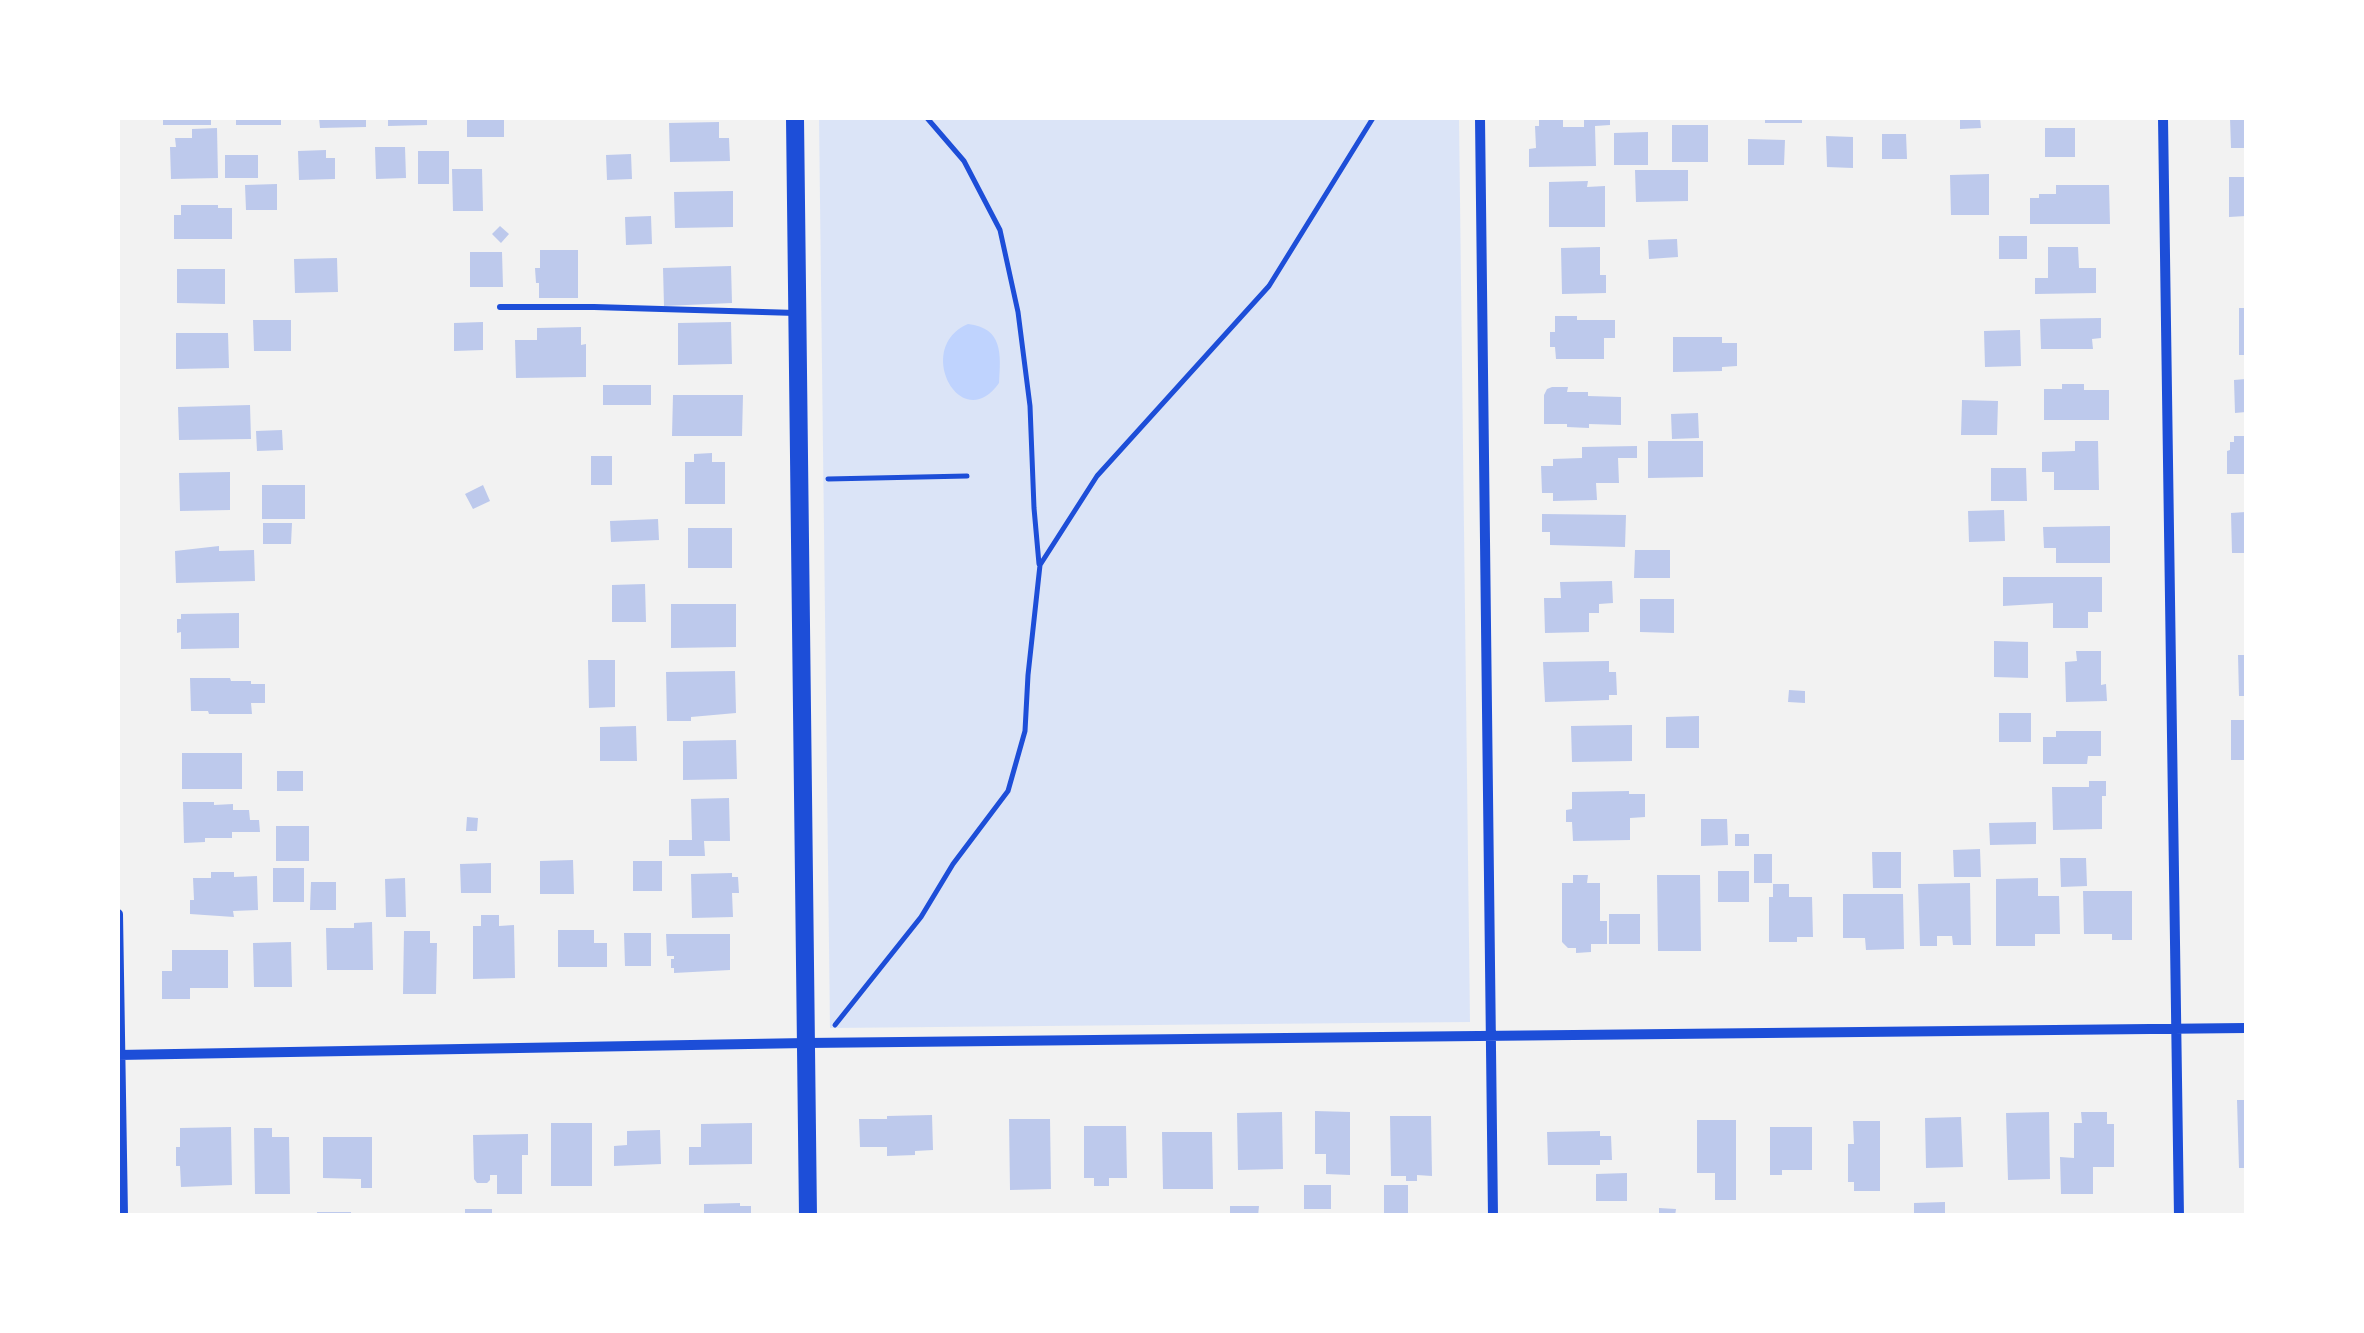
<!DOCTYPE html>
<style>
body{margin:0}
#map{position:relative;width:2364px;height:1333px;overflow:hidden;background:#f2f2f2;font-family:Bitter,serif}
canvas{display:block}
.frame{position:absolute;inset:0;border:120px solid #fff;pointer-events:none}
</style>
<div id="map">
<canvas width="2364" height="1333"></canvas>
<div class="frame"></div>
</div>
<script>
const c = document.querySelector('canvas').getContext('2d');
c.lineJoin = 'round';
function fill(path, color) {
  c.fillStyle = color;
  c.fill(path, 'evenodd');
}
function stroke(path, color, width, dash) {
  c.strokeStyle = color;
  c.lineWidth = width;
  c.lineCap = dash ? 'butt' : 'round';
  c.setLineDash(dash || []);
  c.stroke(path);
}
fill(new Path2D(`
 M819,118H1459L1470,1022L830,1028Z`), '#dbe4f7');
fill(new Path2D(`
 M968,324C1003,328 1001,354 999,383C961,437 913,347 968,324Z`), '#bfd3fe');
fill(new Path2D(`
 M163,118H211V125H163Z
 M236,118H281V125H236Z
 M319,118H366V127L320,128Z
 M388,118H427V125L388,126Z
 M467,118H504V137H467Z
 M1539,118H1563V127H1584V118H1610V125L1595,126L1596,166L1529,167V149L1536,148L1535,126H1539Z
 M1765,118H1802V123H1765Z
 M1960,118H1980L1981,128L1960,129Z
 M2230,118H2246V148H2231Z
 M719,122V138H729L730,161L670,162L669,123Z
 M1672,125H1708V162H1672Z
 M217,128L218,178L171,179L170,147H176L175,138H192V129Z
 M2045,128H2075V157H2045Z
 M1648,132V165H1614V133Z
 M1882,134H1906L1907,159H1882Z
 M1826,136L1853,137V168L1827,167Z
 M1748,139L1785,140L1784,165H1748Z
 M375,147H405L406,178L376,179Z
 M326,150V158H335V179L299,180L298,151Z
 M418,151H449V184H418Z
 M631,154L632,179L607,180L606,155Z
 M225,155H258V178H225Z
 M452,169H482L483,211H453Z
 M1635,170H1688V201L1636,202Z
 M1989,174V215H1951L1950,175Z
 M2229,177H2246V216L2229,217Z
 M1588,181L1587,187L1605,186V227H1549V182Z
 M277,184V210H246L245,185Z
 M2056,185H2109L2110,224H2030V198H2039V194H2056Z
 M733,191V227L675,228L674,192Z
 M181,205H218V208H232V239H174V215H181Z
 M651,216L652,244L626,245L625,217Z
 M500,226L509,234L501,243L492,234Z
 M1999,236H2027V259H1999Z
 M1677,239L1678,257L1649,259L1648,240Z
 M1600,247V275H1606V293L1562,294L1561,248Z
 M2048,247H2078L2079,268H2096V293L2035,294V278H2048Z
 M540,250H578V298H539V283H536L535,268H540Z
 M470,252H502L503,287H470Z
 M337,258L338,292L295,293L294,259Z
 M731,266L732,303L664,306L663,268Z
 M177,269H225V304L177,303Z
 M2239,308H2246V355H2239Z
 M1555,316H1577V320H1615V338H1604V359H1556L1555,347H1550V332H1555Z
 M2101,318V338L2092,339L2093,349H2041L2040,319Z
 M253,320H291V351H254Z
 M483,322V350L454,351V323Z
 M731,322L732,364L678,365V323Z
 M581,327V345L586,344V377L516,378L515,340H537V328Z
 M2020,330L2021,366L1985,367L1984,331Z
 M176,333H228L229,368L176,369Z
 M1673,337H1722V343H1737V366L1722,367V371L1673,372Z
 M2246,379V412L2235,413L2234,380Z
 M2062,384H2084V390H2109V420H2044V389H2062Z
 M603,385H651V405H603Z
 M1552,387H1568L1567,392H1588V396L1621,397V425L1589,424V428L1567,427V424H1544V395L1547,389Z
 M673,395H743L742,436H672Z
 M1962,400L1998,401L1997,435H1961Z
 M250,405L251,439L179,440L178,407Z
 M1698,413L1699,438L1672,439L1671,414Z
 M282,430L283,450L257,451L256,431Z
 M2234,436H2246V474H2227V451L2230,450V442H2234Z
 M1648,441H1703V477L1648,478Z
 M2075,441H2098L2099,490H2054V472H2042V452L2075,451Z
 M1637,446V458H1618L1619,483H1596L1597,500L1553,501V493H1542L1541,466H1553V459L1582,458V447Z
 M712,453V462H725V504H685V462H694V454Z
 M591,456H612V485H591Z
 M1991,468H2026L2027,501H1991Z
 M230,472V510L180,511L179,473Z
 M262,485H305V519H262Z
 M483,485L490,501L473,509L465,494Z
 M2004,510L2005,541L1969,542L1968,511Z
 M2246,512V553H2232L2231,513Z
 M1542,514L1626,515L1625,547L1550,545V532H1542Z
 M658,519L659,540L611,542L610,521Z
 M263,523H292L291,544H263Z
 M2110,526V563H2056V548H2044L2043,527Z
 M688,528H732V568H688Z
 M219,546V551L254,550L255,581L176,583L175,551Z
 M1635,550H1670V578H1634Z
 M2003,577H2102V612H2088V628H2053V603L2003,606Z
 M1612,581L1613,603L1599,604V613H1589V632L1545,633L1544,598H1561L1560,582Z
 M645,584L646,622H612V585Z
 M1640,599H1674V633L1640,632Z
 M671,604H736V647L671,648Z
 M239,613V648L181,649V632L177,633V619H181V614Z
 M1994,641L2028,642V678L1994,677Z
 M2076,651H2101V685L2106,684L2107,701L2066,702L2065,662L2077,661Z
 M2238,655H2246V696H2239Z
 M588,660H615V707L589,708Z
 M1609,661V672H1616L1617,695H1609V700L1545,702L1543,662Z
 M735,671L736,713L691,717V721H667L666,672Z
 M190,678H230L231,681H251V684H265V703H251L252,714H209L208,711H191Z
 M1789,690L1805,691V703L1788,702Z
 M1999,713H2031V742H1999Z
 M1699,716V748H1666V717Z
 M2231,720H2246V760H2231Z
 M1632,725V761L1572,762L1571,726Z
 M636,726L637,761H600V727Z
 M2056,731H2101V756H2088L2087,764H2043V737H2056Z
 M736,740L737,779L683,780V741Z
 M182,753H242V789H182Z
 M277,771H303V791H277Z
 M2089,781H2106V796H2102V829L2053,830L2052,787H2089Z
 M1629,791V794H1645V817L1630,818V840L1573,841L1572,822H1566V810L1572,809V792Z
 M729,798L730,841H704L705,856H669V840H692L691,799Z
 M183,802H214V805L233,804V810H249L250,820H259L260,832H232V838H205V842L184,843Z
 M467,817L478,818L477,831H466Z
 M1701,819H1727L1728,845L1701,846Z
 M2036,822V844L1990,845L1989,823Z
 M276,826H309V861H276Z
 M1735,834H1749V846H1735Z
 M1980,849L1981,877H1954L1953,850Z
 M1872,852H1901V888H1873Z
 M1754,854H1772V883H1754Z
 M2060,858H2086L2087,886L2061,887Z
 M573,860L574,894H540V861Z
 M633,861H662V891H633Z
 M491,863V893H461L460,864Z
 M273,868H304V902H273Z
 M1718,871H1749V902H1718Z
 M211,872H234V877L257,876L258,910L233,911L234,917L190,914V900H194L193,878H211Z
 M732,873V877H738L739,893H732L733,917L692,918L691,874Z
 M1573,875H1588L1587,883H1600V921H1607V944H1591V952L1576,953V948H1568L1562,942V883H1573Z
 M1657,875H1700L1701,951H1658Z
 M405,878L406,917H386L385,879Z
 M2038,878V896H2059L2060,934H2035V946H1996V879Z
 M311,882H336V910H310Z
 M1970,883L1971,945H1953L1952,936H1937V946H1920L1918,884Z
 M1773,884H1789V897H1812L1813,937H1797V942H1769V897H1773Z
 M2083,891H2132V940H2112V934H2084Z
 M1843,894H1903L1904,949L1866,950L1865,938H1843Z
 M1609,914H1640V944H1609Z
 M481,915H499V926L514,925L515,978L473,979V926H481Z
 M372,922L373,970H327L326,928H354V923Z
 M558,930H594V943H607V967H558Z
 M404,931H430V943H437L436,994H403Z
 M624,933H651V966H625Z
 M666,934H730V970L674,973V968H671V959H674V956H667Z
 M291,942L292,987H254L253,943Z
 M172,950H228V988H190V999H162V971H172Z
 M2237,1100H2246V1168H2239Z
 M1315,1111L1350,1112V1175L1326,1174V1154H1315Z
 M1282,1112L1283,1169L1238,1170L1237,1113Z
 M2049,1112L2050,1179L2008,1180L2006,1113Z
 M2081,1112H2107V1124H2114V1167H2093V1194H2061L2060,1157L2074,1158V1123H2082Z
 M932,1115L933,1150L915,1151V1155L887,1156V1147H860L859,1119H887V1116Z
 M1390,1116H1431L1432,1176L1417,1175V1181H1406V1176H1391Z
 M1961,1117L1963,1167L1926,1168L1925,1118Z
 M1009,1119H1050L1051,1189L1010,1190Z
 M1697,1120H1736V1200H1715V1173H1697Z
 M1853,1121H1880V1191H1854V1182H1848V1144H1854Z
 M551,1123H592V1186H551Z
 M752,1123V1164L689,1165V1147H701V1124Z
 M1084,1126H1126L1127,1178H1109V1186H1094V1178H1084Z
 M231,1127L232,1185L181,1187L180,1166H176V1147H180V1128Z
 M1770,1127H1812V1170H1782V1175H1770Z
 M254,1128H272V1137H289L290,1194H255Z
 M660,1130L661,1164L614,1166V1146L627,1145V1131Z
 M1600,1131V1136H1611L1612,1160H1600V1165H1548L1547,1132Z
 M1162,1132H1212L1213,1189H1163Z
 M528,1134V1155H522V1194H497V1175H490V1180L487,1183H477L474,1179L473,1135Z
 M323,1137H372V1188H361V1179L323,1178Z
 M1627,1173V1201H1596V1174Z
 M1304,1185H1331V1209H1304Z
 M1384,1185H1408V1216H1384Z
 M1945,1202V1216H1914V1203Z
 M740,1203V1206H751V1216H704V1204Z
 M1230,1206H1259L1258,1216H1230Z
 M1659,1208L1676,1209L1675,1216H1659Z
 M465,1209H492V1216H465Z
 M317,1212H351V1216H317Z`), '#bdc9ec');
stroke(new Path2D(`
 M927,118L964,161L1000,230L1018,312L1030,406L1034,508L1039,564
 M828,479L967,476
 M835,1025L921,917L953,864L1008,791L1025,731L1028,675L1040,565L1097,476L1269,286L1373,118`), '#1d4ed8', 5);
stroke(new Path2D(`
 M500,307H594L796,313`), '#1d4ed8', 6);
stroke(new Path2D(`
 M1480,118L1493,1216
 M2163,118L2179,1216
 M118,914L123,1216
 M118,1055L806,1043L2246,1028`), '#1d4ed8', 10);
stroke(new Path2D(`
 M795,118L808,1216`), '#1d4ed8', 18);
</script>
